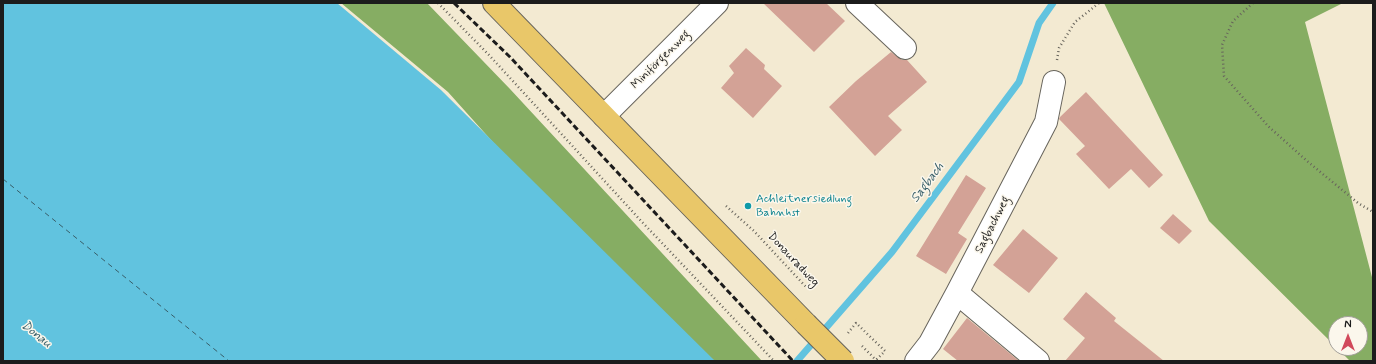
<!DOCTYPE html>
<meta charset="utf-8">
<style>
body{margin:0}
#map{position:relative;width:1376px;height:364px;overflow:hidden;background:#f3ead2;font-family:Mynerve,sans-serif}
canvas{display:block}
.frame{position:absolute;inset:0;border:4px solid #1c1c1c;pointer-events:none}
.north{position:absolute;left:1328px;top:316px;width:40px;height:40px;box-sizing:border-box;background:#fbf7ec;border:1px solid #a29f99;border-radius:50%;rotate:0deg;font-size:11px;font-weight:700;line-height:16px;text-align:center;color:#1c1c1c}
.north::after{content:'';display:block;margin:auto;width:14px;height:18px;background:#d1495b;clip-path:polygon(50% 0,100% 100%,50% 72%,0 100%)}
</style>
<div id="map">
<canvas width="1376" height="364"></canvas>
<div class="frame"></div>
<div class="north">N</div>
</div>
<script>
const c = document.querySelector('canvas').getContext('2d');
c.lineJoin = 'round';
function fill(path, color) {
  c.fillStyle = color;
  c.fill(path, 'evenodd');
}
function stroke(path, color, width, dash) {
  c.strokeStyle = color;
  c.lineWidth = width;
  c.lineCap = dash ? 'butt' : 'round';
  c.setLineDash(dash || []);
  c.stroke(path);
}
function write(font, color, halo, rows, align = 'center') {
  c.font = font + ' Mynerve,sans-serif';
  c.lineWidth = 3;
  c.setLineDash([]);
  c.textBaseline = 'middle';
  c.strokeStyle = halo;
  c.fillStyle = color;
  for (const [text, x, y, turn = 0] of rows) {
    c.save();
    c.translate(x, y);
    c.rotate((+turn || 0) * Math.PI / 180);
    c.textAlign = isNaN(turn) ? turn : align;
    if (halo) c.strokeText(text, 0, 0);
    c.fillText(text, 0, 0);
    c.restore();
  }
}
fill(new Path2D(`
 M341,3H427L510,89L762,361H684L627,292L448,92Z
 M1104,3H1343L1305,22L1373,281V361H1350L1337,348H1360V324H1336V347L1209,221Z`), '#86ad63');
fill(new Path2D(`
 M3,3H337L441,90L715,361H3Z`), '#61c3df');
stroke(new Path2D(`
 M797,361L892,252L1019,82L1039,23L1053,3`), '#61c3df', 7);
stroke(new Path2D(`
 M3,179L229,361`), '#385f6a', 1, [5, 4]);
fill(new Path2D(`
 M763,3H826L845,21L814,52Z
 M746,48L765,65L764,69L782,86L753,118L721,88L734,73L729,66Z
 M891,52L902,60H907L927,82L888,116L902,130L875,156L829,107L856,81Z
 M1086,92L1163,175L1149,188L1131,169L1109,189L1076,154L1085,146L1059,119L1060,117Z
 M966,175L986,188L958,233L967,239L946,274L916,256Z
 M1173,214L1192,231L1179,244L1160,228Z
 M1023,229L1058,258L1029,293L993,265Z
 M1086,292L1116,318L1114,321L1164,361H1065L1085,338L1063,319Z
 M967,318L1019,361H958L943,349Z`), '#d3a296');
const minor = new Path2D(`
 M857,3L905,48
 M604,116L717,3
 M957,293L1038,361
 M916,361L930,343L957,293L1046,122L1054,82`);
const primary = new Path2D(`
 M494,3L806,324`);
stroke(minor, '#67645c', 24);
stroke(primary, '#67645c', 24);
stroke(new Path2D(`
 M438,3L489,55L643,223L774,361
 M1253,3L1233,21L1222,45L1224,76L1268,126L1307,161L1358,203L1373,212
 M1057,60L1059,48L1075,22L1099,3
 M726,206L754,231L807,288
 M848,333L856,323L885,351L876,360
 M862,346L877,361`), '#67645c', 2.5, [1, 3]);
stroke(minor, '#fff', 22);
stroke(primary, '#e9c769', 22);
stroke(new Path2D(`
 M454,3L510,57L793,361`), '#1c1c1c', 3, [6, 3]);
const primaryBridge = new Path2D(`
 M806,324L843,361`);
stroke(primaryBridge, '#67645c', 24, []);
stroke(primaryBridge, '#e9c769', 22);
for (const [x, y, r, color] of [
 [748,206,4,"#0f9aa8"]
]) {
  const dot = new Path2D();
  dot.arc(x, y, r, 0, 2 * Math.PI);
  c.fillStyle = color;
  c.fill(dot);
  stroke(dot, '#fbf7ec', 1.5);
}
write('12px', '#1c1c1c', '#fbf7ec', [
 ["Miniförgenweg",661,60,-45],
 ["Sagbachweg",993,225,-63],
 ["Donauradweg",793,260,47]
]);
write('12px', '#0d838f', '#fbf7ec', [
 ["Achleitnersiedlung",756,199],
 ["Bahnhst",756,213]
], 'left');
write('italic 13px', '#385f6a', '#fbf7ec', [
 ["Sagbach",928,183,-53],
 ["Donau",36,335,39]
]);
</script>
